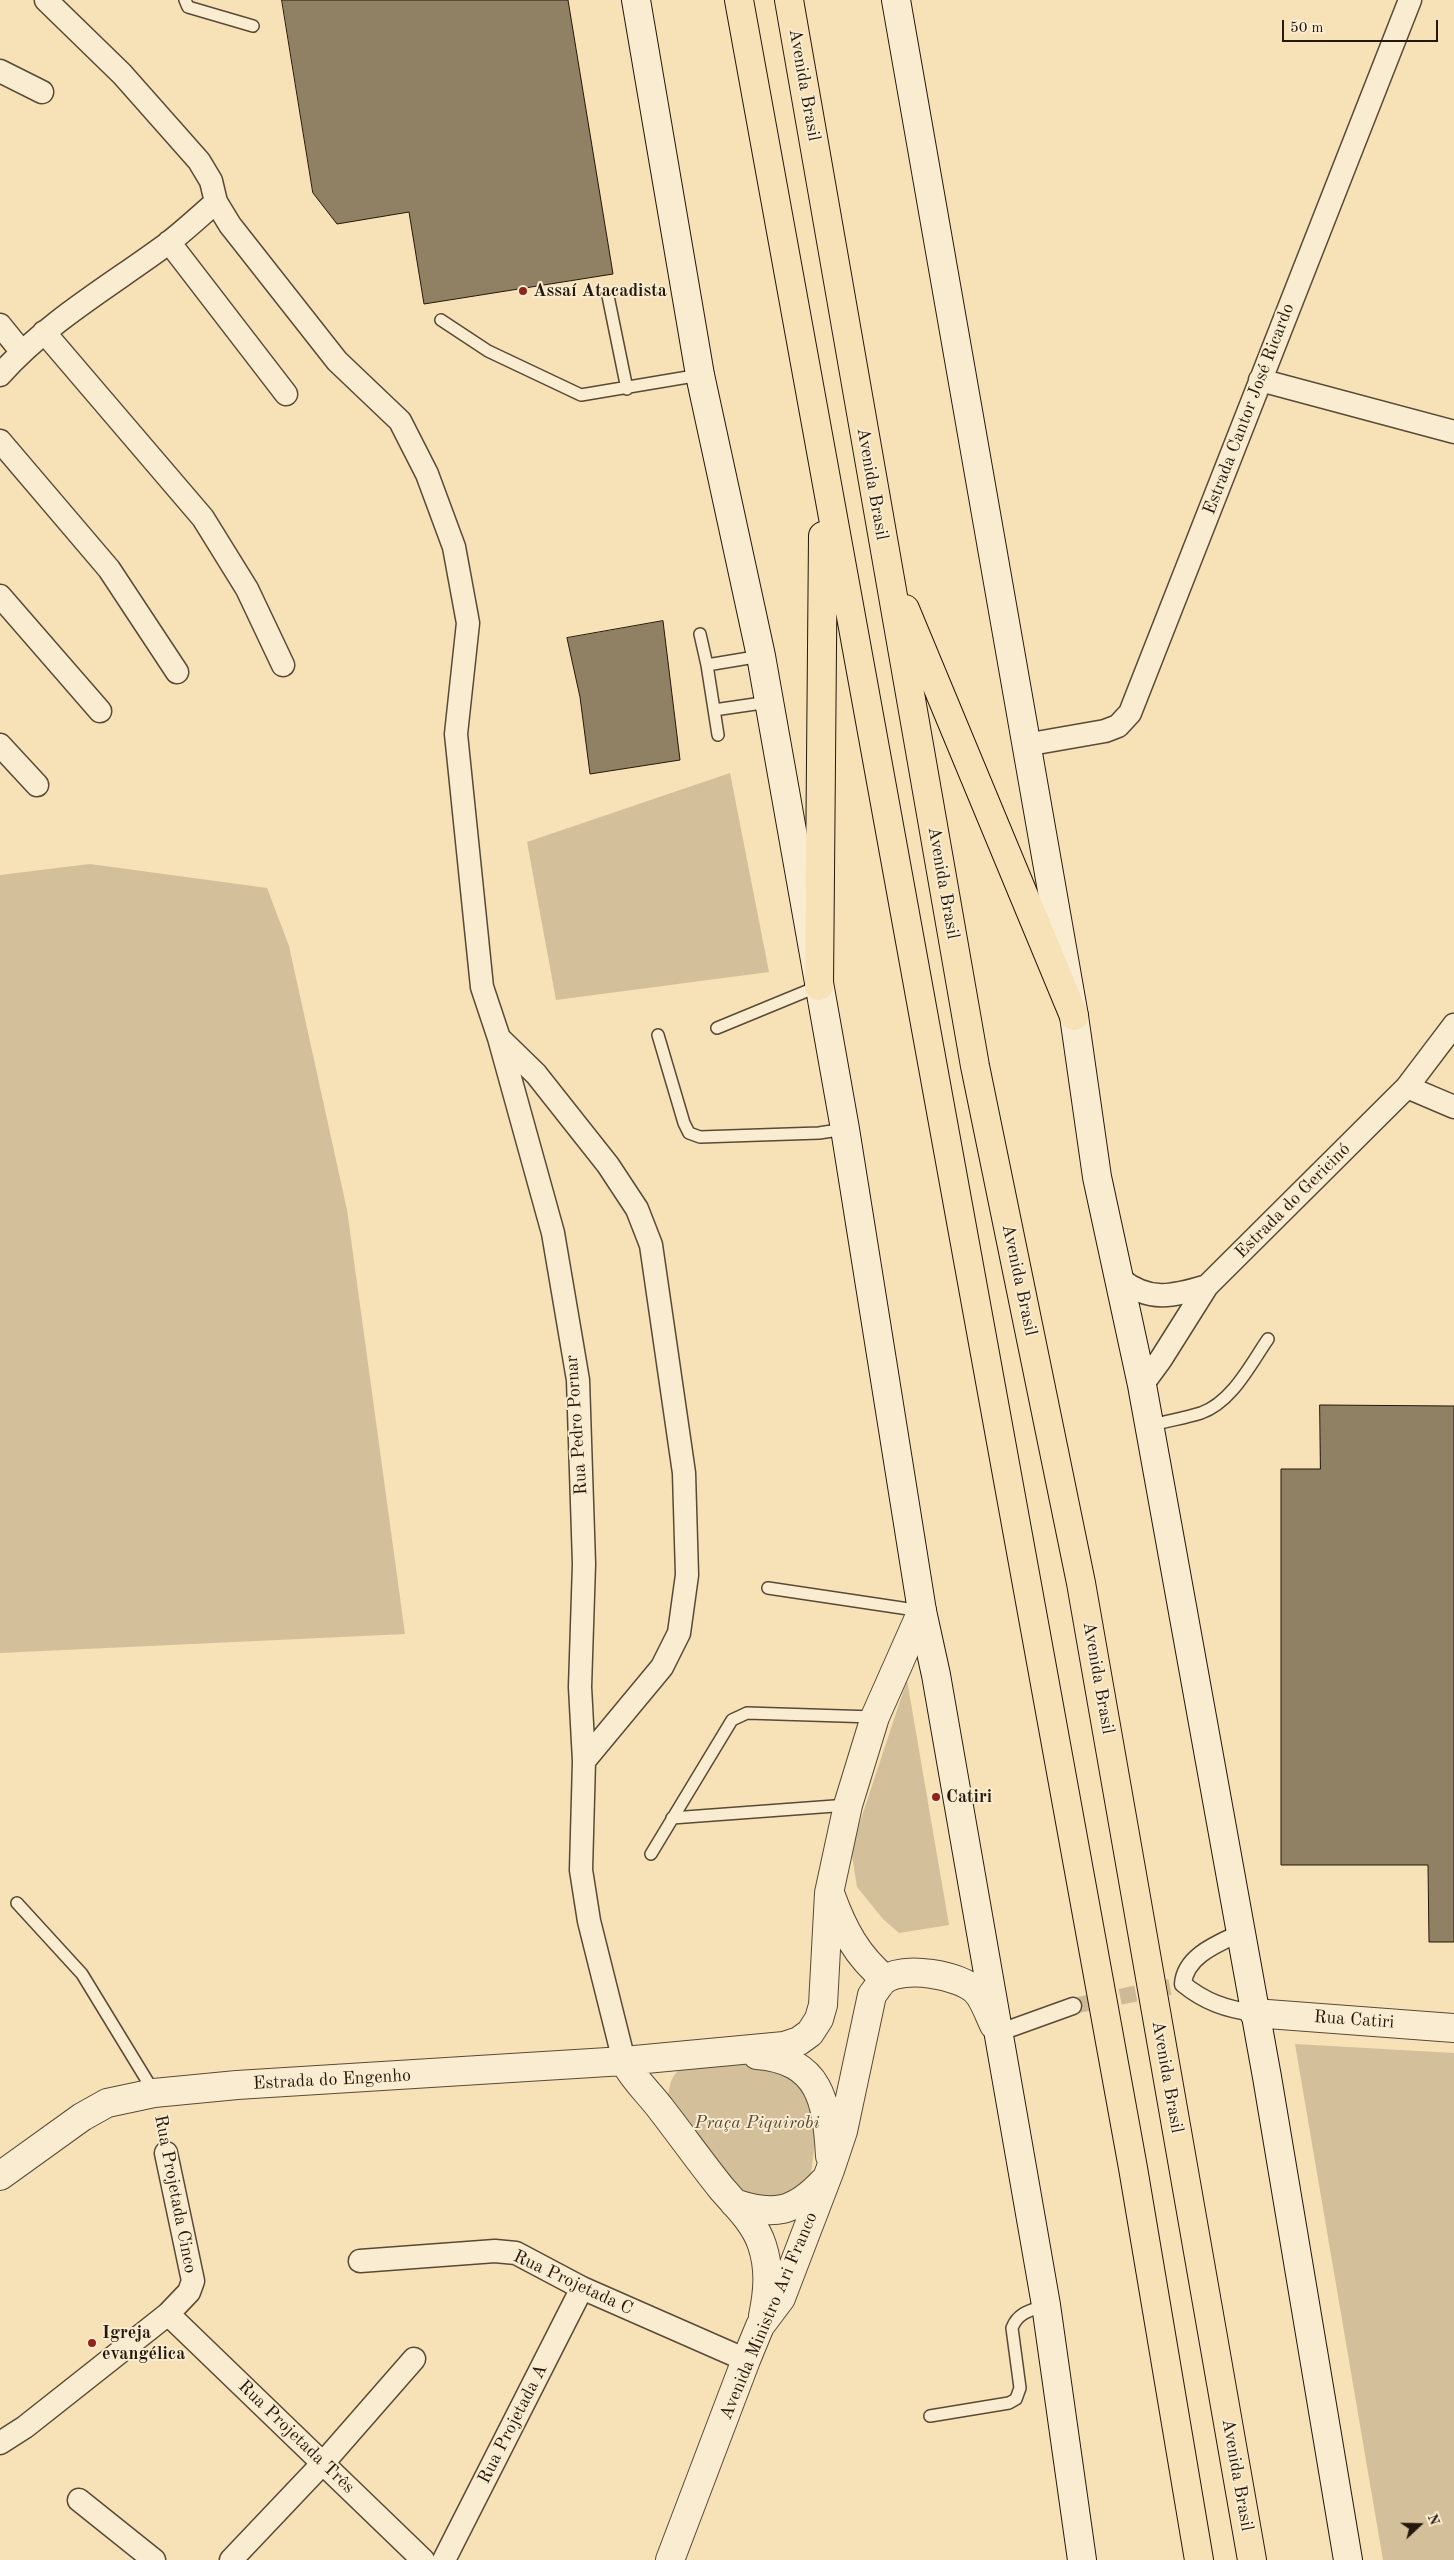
<!DOCTYPE html>
<meta charset="utf-8">
<style>
body{margin:0}
#map{position:relative;width:1454px;height:2560px;overflow:hidden;background:#f7e1b6;font-family:"Old Standard TT",serif}
canvas{display:block}
.north{position:absolute;left:1394px;top:2500px;width:50px;height:50px;-webkit-text-stroke:4px #faecd0;paint-order:stroke;rotate:69deg;font-size:14px;font-weight:700;line-height:20px;text-align:center;color:#23180b}
.north::after{content:'';display:block;margin:auto;width:18px;height:22px;background:#23180b;clip-path:polygon(50% 0,100% 100%,50% 72%,0 100%)}
.scale{position:absolute;left:1282px;top:20px;width:156px;height:22px;box-sizing:border-box;border:2px solid #23180b;border-top:0;padding-left:6px;font-size:15px;line-height:18px;white-space:nowrap;color:#23180b;-webkit-text-stroke:4px #faecd0;paint-order:stroke}
</style>
<div id="map">
<canvas width="1454" height="2560"></canvas>
<div class="north">N</div>
<div class="scale">50 m</div>
</div>
<script>
const c = document.querySelector('canvas').getContext('2d');
c.lineJoin = 'round';
function fill(path, color) {
  c.fillStyle = color;
  c.fill(path, 'evenodd');
}
function stroke(path, color, width, dash) {
  c.strokeStyle = color;
  c.lineWidth = width;
  c.lineCap = dash ? 'butt' : 'round';
  c.setLineDash(dash || []);
  c.stroke(path);
}
function write(font, color, halo, rows, align = 'center') {
  c.font = font + ' "Old Standard TT",serif';
  c.lineWidth = 4;
  c.setLineDash([]);
  c.textBaseline = 'middle';
  c.strokeStyle = halo;
  c.fillStyle = color;
  for (const [text, x, y, turn = 0] of rows) {
    c.save();
    c.translate(x, y);
    c.rotate((+turn || 0) * Math.PI / 180);
    c.textAlign = isNaN(turn) ? turn : align;
    if (halo) c.strokeText(text, 0, 0);
    c.fillText(text, 0, 0);
    c.restore();
  }
}
fill(new Path2D(`
 M730,773L769,972L556,1000L527,842Z
 M90,864L267,888L289,946L347,1210L405,1634L0,1653V875Z
 M907,1680L949,1925L899,1933L883,1919L857,1887L851,1849Z
 M1295,2044L1454,2053V2560H1383Z
 M769,2063L791,2069L818,2118L811,2174L802,2188L767,2201L734,2189L668,2099C669,2086 671,2073 684,2067Z`), '#d3bf99');
const building = new Path2D(`
 M282,0H568L613,274L424,304L409,212L337,224L313,193Z
 M663,621L680,760L590,774L580,697L567,638Z
 M1320,1405L1454,1406V1942H1429L1428,1865H1281V1469H1320Z`);
fill(building, '#918164');
stroke(building, '#23180b', 1);
stroke(new Path2D(`
 M1073,2006L1170,1987`), '#cdb994', 16, [16, 8]);
const service = new Path2D(`
 M185,0L188,7L253,26
 M608,296L627,389
 M441,320L488,351L581,395L700,375
 M700,634L707,665L761,656
 M707,665L718,735
 M714,710L769,702
 M717,1028L819,986
 M658,1035L684,1123L689,1133L700,1137L819,1133L845,1129
 M1149,1426C1166,1421 1185,1418 1201,1413C1232,1402 1250,1365 1268,1339
 M768,1588L922,1611
 M672,1818L848,1805
 M651,1854L732,1720L747,1713L874,1717
 M17,1903L82,1974L154,2092
 M930,2416L1009,2403L1016,2399L1020,2388L1012,2328C1018,2312 1032,2310 1046,2305`);
const pedestrian = new Path2D(`
 M1183,1984C1185,1956 1217,1944 1240,1933
 M1183,1984C1205,2002 1226,2009 1254,2013
 M998,2033L1073,2006`);
const minor = new Path2D(`
 M46,0L122,74L199,161L211,181L216,202L230,225L337,361L400,421L427,474L454,547L468,623L456,734L482,987L499,1038L553,1233L578,1380L584,1564L580,1687L584,1761L581,1870L589,1921L624,2061
 M0,71L42,92
 M169,242L286,394
 M0,325L21,351
 M44,332L203,518L247,589L283,665
 M0,375C47,322 110,286 167,244C184,231 200,216 216,202
 M1260,380L1454,432
 M0,441L109,569L177,672
 M0,596L100,711
 M0,745L37,785
 M1025,745L1105,731L1118,726L1130,713L1410,0
 M500,1039L536,1074L608,1165L637,1209L651,1245L684,1473L687,1575L679,1633L662,1667L584,1761
 M1407,1087L1454,1107
 M1120,1279C1150,1303 1173,1296 1207,1286
 M1142,1385L1161,1359L1207,1286L1407,1087L1454,1025
 M360,2261L495,2251L516,2253L582,2288L746,2360
 M168,2314L423,2560
 M0,2443L25,2427L168,2314L189,2292L193,2281L166,2153
 M79,2500L154,2560
 M231,2560L324,2462L414,2359
 M444,2560L582,2288`);
const tertiary = new Path2D(`
 M831,1896C843,1929 857,1956 885,1979
 M1254,2013L1454,2028
 M757,2055C820,2060 827,2101 830,2156
 M624,2061C634,2080 649,2093 661,2109C682,2136 701,2163 722,2189C736,2205 755,2223 762,2245C770,2269 768,2292 763,2316
 M0,2176L82,2117L107,2103L154,2093L237,2085L624,2061L784,2046L799,2041L810,2033L819,2019L823,2005L829,1893L848,1805L875,1717L922,1611
 M734,2203C774,2217 795,2212 824,2181
 M670,2560L746,2360L760,2326L781,2298L830,2170L843,2131L872,1995C876,1990 880,1983 884,1980C904,1965 960,1975 976,1991C984,1999 989,2015 994,2025`);
const secondary = new Path2D(`
 M636,0L700,375L761,656L845,1129L922,1611L936,1675L1046,2305L1082,2560
 M896,0L1074,1016L1097,1177L1142,1385L1267,2077L1348,2560`);
const motorway = new Path2D(`
 M739,0L1133,2168L1199,2560
 M789,0L975,1066L1081,1583L1252,2560
 M905,609L1074,1016
 M819,986L823,536`);
stroke(service, '#584a36', 14);
stroke(pedestrian, '#584a36', 19);
stroke(minor, '#584a36', 25);
stroke(tertiary, '#584a36', 30);
stroke(secondary, '#23180b', 30);
stroke(motorway, '#23180b', 30);
stroke(new Path2D(`
 M159,2116L162,2132`), '#23180b', 3, [1, 2.5]);
stroke(service, '#faecd0', 11);
stroke(pedestrian, '#faecd0', 16);
stroke(minor, '#faecd0', 22);
stroke(tertiary, '#faecd0', 28);
stroke(secondary, '#faecd0', 28);
stroke(motorway, '#f7e1b6', 28);
for (const [x, y, r, color] of [
 [523,291,5,"#8f2418"],
 [936,1797,5,"#8f2418"],
 [92,2343,5,"#8f2418"]
]) {
  const dot = new Path2D();
  dot.arc(x, y, r, 0, 2 * Math.PI);
  c.fillStyle = color;
  c.fill(dot);
  stroke(dot, '#faecd0', 2);
}
write('18px', '#23180b', '#faecd0', [
 ["Avenida Brasil",804,85,80],
 ["Estrada Cantor José Ricardo",1249,409,-69],
 ["Avenida Brasil",872,484,80],
 ["Avenida Brasil",943,883,80],
 ["Estrada do Gericinó",1293,1201,-45],
 ["Avenida Brasil",1019,1280,78],
 ["Rua Pedro Pornar",577,1425,-94],
 ["Avenida Brasil",1098,1678,80],
 ["Rua Catiri",1354,2020,4],
 ["Avenida Brasil",1167,2077,80],
 ["Estrada do Engenho",332,2080,-3],
 ["Rua Projetada Cinco",175,2194,79],
 ["Rua Projetada C",573,2283,25],
 ["Avenida Ministro Ari Franco",769,2316,-67],
 ["Rua Projetada A",513,2424,-63],
 ["Rua Projetada Três",296,2437,44],
 ["Avenida Brasil",1237,2475,80]
]);
write('bold 18px', '#23180b', '#faecd0', [
 ["Assaí Atacadista",533,291],
 ["Catiri",946,1797],
 ["Igreja",102,2333],
 ["evangélica",102,2354]
], 'left');
write('italic 18px', '#584a36', '#faecd0', [
 ["Praça Piquirobi",757,2123]
]);
</script>
